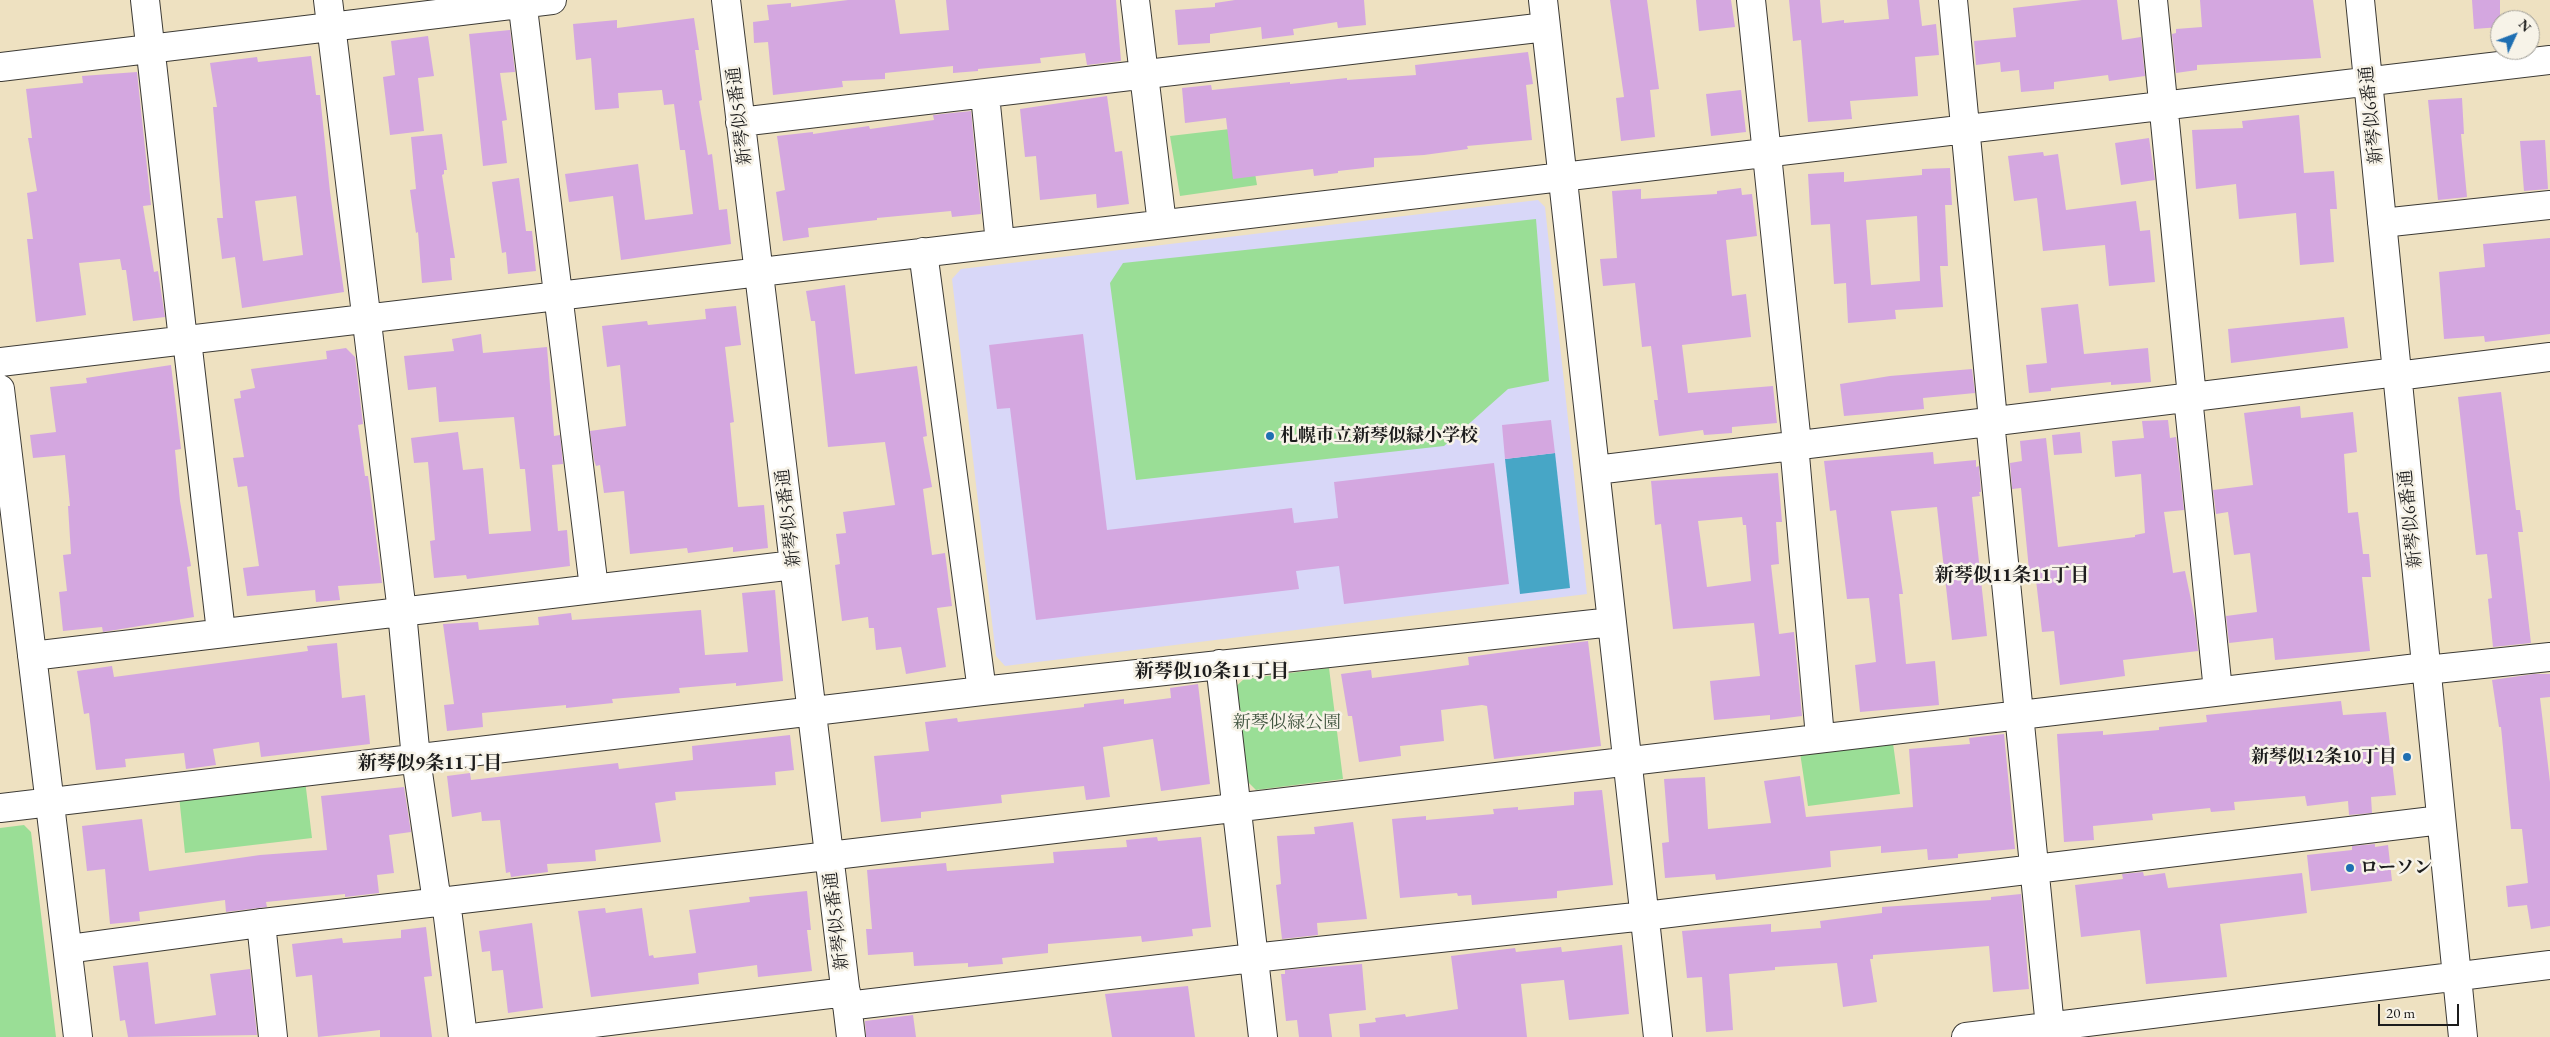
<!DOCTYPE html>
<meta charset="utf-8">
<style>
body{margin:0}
#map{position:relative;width:2550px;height:1037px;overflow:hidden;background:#eee1c1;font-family:"EB Garamond",serif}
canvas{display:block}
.north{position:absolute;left:2490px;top:10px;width:50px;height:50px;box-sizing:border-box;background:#f7f3e8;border:1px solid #9f9d96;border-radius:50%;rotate:47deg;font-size:14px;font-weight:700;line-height:20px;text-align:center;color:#1c1c1c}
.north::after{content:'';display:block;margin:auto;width:18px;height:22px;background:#1f6fb2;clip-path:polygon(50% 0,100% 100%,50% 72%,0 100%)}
.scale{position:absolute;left:2378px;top:1004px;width:81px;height:22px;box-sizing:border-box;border:2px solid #1c1c1c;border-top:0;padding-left:6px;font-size:15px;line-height:18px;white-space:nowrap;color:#1c1c1c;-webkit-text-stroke:4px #f7f3e8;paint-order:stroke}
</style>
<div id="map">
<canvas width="2550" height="1037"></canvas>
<div class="north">N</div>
<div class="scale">20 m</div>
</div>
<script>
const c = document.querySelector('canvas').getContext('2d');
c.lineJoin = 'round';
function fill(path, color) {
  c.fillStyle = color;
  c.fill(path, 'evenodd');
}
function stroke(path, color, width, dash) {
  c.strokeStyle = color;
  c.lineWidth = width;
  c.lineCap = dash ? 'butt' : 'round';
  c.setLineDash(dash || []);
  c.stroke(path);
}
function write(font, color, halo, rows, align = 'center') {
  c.font = font + ' "EB Garamond","Noto Serif JP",serif';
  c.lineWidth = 5;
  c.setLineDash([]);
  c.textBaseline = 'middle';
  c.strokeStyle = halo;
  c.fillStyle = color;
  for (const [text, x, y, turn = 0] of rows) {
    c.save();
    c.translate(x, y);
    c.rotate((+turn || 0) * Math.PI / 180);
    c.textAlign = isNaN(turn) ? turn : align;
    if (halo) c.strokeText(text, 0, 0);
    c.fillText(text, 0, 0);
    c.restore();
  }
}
fill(new Path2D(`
 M1538,200L1545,207L1587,594L1005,666L996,656L952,279L961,269Z`), '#d8d7f8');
fill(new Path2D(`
 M1247,127L1257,185L1180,196L1170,136Z
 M1536,219L1549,381L1508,389L1444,446L1136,480L1110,283L1123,263Z
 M1329,668L1343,779L1256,790L1248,782L1233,689L1244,679Z
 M1892,736L1900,794L1808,806L1799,746Z
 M305,780L312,838L185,853L179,796Z
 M24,825L31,832L56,1037H0V828Z`), '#9ade96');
fill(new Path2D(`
 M1555,453L1570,588L1520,594L1505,459Z`), '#47a6c6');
fill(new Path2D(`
 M848,0H895L900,34L949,30L946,0H1116L1121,61L1087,65L1085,53L1040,58L1041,63L978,69V71L953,73V66L885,73V79L842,81L843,87L773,95L768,42L754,43L753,22L769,20L767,5L791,3V7Z
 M1235,0H1364L1366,25L1338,28L1337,22L1293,29L1294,35L1262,39L1261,27L1210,34V43L1178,45L1175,10L1215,7V3Z
 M1610,0H1647L1659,89L1650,90L1655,137L1621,141L1616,98L1624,97Z
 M1696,0H1731L1735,27L1699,31Z
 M1789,0H1820L1822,23L1844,20V23L1889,19L1887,0H1919L1922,26L1936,24L1939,55L1915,57L1918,96L1850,101L1852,119L1808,122L1801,40L1793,41Z
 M2082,0H2117L2122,40L2141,37L2145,76L2109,81L2108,75L2054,82V89L2021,92L2019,70L2001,72L2000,62L1976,65L1974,41L2016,37L2013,8Z
 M2200,0H2313L2321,58L2197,65V70L2176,73L2172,34L2176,33V29L2202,27Z
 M2472,0H2500V27L2474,29Z
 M694,18L699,50H695L702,100L699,101L708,155L712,154L719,210L727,209L731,244L621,260L613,196L569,202L565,174L638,164L645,220L693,214L685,150H680L674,104L664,105L662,90L618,93L619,108L595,110L591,58L576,60L573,24L617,20V28Z
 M510,30L515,72L500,73L507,120L502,121L507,163L483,166L469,34Z
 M428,36L434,76L418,78L424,131L390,135L383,77L395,75L391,41Z
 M1528,52L1533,84L1526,85L1532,140L1467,146L1468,149L1424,155L1374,158V167L1338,171V173L1314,176L1313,169L1233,179L1226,118L1185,123L1182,88L1211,85L1212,90L1290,82V84L1347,78V80L1416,75L1415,65Z
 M311,56L316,95H320L330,192L344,292L242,308L235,257L222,259L217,218H223L213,107H217L210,63L257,57L258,62ZM296,196L303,255L263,261L255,201Z
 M137,72L151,205L143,206L154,272L158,271L165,317L133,321L126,270H122L120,259L79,263L86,315L36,322L27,239H33L27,193L37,191L28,138H32L26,89L83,83L82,76Z
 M1741,90L1746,132L1711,136L1706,94Z
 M1107,96L1115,152L1122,151L1129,204L1097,208L1096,194L1040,200L1036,156L1025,157L1020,109Z
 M2462,98L2464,134H2461L2467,197L2438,200L2428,100Z
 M971,111L981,214L952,217L951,211L877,218V220L808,228L809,237L783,241L776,192L785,190L777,136L813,132V134L869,126L870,129L934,120L933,115Z
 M2299,115L2304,173L2334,171L2337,209H2330L2334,262L2300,265L2296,213L2239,219L2236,184L2196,189L2192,130L2243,128L2242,121Z
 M442,134L447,170H444V174L442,175L455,258H450L452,280L422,283L418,232L416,233L410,190L416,189L411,137Z
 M2149,138L2155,180L2121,185L2115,143Z
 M2545,140L2548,189L2524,191L2520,141Z
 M2043,152L2044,156L2058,154L2066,210L2136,201L2140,231L2150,230L2155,282L2109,286L2105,245L2043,251L2037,198L2014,201L2008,156Z
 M1950,168L1952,205H1945L1948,266H1940L1943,307L1895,310L1896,319L1848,323L1846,283L1834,284L1830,224L1811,225L1808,174L1844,172V182L1922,175V169ZM1917,216L1920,281L1871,285L1866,220Z
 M519,178L526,231H532L536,271L508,274L506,252L502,253L492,182Z
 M1741,188L1742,195L1752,194L1757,236L1726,240L1732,296L1746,294L1751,337L1682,345L1688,393L1773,386L1777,423L1732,427V433L1704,435L1703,430L1659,436L1654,400H1658L1651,346L1642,347L1635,283L1603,286L1600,259L1617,258L1612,191L1641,189V199L1717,194V191Z
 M2550,238V334L2485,342L2484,336L2444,339L2439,272L2485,267L2483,244Z
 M845,285L855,374L917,366L927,436L923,437L932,487L923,489L932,555L945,553L952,606L937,608L946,667L906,674L901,647L876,650L874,628H869L868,617L842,621L835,565L840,564L836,534L846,533L843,512L895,505L885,442L828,447L815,321H811L806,291Z
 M2078,304L2084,354L2148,348L2151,382L2111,385V382L2051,388V391L2029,393L2026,365L2047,363L2041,308Z
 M736,306L741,345L725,347L734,422L730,423L738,507L764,505L768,548L733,552V547L688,553L687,548L630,554L624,491L604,493L600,465L596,466L594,460L590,431L626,426L620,365L607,367L602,326L647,321L648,325L706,319L705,309Z
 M2344,317L2348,348L2231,363L2228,329Z
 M481,334L483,353L547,347L554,436L560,435L563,464L552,465L558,531L567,530L570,566L467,579L466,575L434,578L430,541L435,540L428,462L414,463L411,438L458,432L463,470L483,468L489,534L531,531L525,469H520L514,417L439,422L436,387L408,390L404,356L454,351L452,339Z
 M1083,334L1107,530L1292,508L1294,523L1338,518L1334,482L1494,463L1509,584L1344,604L1339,566L1296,571L1299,589L1036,620L1010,408L997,409L989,345Z
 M346,348L355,357L363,424L358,425L365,476H368L382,583L338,586L340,600L316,602L315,590L247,596L243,568L259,566L247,486L238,487L233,458L244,457L234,399L241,398L240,391L255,388L251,369L327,359L326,351Z
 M171,365L181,449L175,450L180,501L191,566L187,567L194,617L103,632L102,627L63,631L59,592L67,591L63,555L71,554L68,506H70L65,455L33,458L30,435L56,432L50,387L87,383L86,378Z
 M1972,369L1975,393L1923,398L1924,409L1844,416L1840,384L1890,376Z
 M2501,392L2516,510H2520L2523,532H2518L2531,643L2493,647L2488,599L2492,598L2487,554L2476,555L2458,397Z
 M2300,406L2301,418L2353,412L2357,452L2344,454L2348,513L2358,512L2363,554H2369L2371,577H2362L2370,651L2275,660L2273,638L2229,643L2226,616L2257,612L2250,553L2234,555L2228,512L2216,514L2213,490L2253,485L2244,413Z
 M1551,420L1555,453L1505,459L1502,425Z
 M2168,420L2170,438L2176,437L2184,510L2164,512L2173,573L2185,571L2195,619L2198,651L2123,660L2125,676L2060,685L2054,631L2042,632L2036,580H2030L2021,488L2012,489L2010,463L2022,461L2020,441L2046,438L2058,547L2135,537V535L2145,533L2141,474L2115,477L2112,441L2144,438L2142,421Z
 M2080,432L2082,453L2054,455L2052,435Z
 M1933,452L1934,464L1976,460V467L1979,466L1981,492H1979L1980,496L1972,497L1987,636L1952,640L1937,507L1891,511L1903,594H1899L1906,664L1935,661L1939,705L1860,712L1855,665L1876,662L1869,598L1847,599L1836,510L1830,511L1824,461Z
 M1778,473L1782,522H1776L1779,564L1771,565L1779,634L1794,632L1802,716L1770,720V715L1714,720L1710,681L1760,676L1754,623L1673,629L1661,524L1655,525L1651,481ZM1742,517L1743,525H1746L1751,581L1707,587L1698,521Z
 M775,590L783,681L736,686V683L679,688L680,693L612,699L613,703L566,708V705L482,713L483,727L447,731L444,705L454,704L443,624L478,622L479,630L539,625L538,617L571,613L572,620L701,610L705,655L748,652L742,593Z
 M1588,641L1601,746L1494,759L1487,706L1482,705L1441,710L1444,741L1400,746L1401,756L1359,762L1352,716H1348L1341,674L1371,670L1372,678L1419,672L1469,665L1468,657Z
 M337,643L342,698L365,695L370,744L261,757L259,742L213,749L216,765L186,769L184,753L125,759L126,767L96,770L89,713L84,714L77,671L112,666L114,677L308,651L307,646Z
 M2534,674H2550V697L2540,698L2550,782V926L2531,929L2527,905L2508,907L2506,886L2528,883L2522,829H2511L2501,727H2499L2492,680Z
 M1198,684L1210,784L1161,791L1153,739L1103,747L1110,797L1086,800L1084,786L1001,795L1002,803L921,812V818L881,822L874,756L929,751L925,722L957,718L958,722L1084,707V704L1124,699V704L1171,698L1170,688Z
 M2341,701L2343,715L2386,712L2396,795L2371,797L2372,813L2349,815L2348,801L2307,806L2305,796L2234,802L2235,810L2211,812L2210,808L2152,814L2153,820L2093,826L2094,840L2064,842L2057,734L2103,731V735L2159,730V727L2207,722L2206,715Z
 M2004,734L2015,849L1958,854V858L1928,860L1927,849L1881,853V846L1830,851L1831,867L1716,880L1715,874L1665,878L1662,843L1669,842L1664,779L1705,777L1708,829L1771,823L1764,781L1800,776L1806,817L1913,807L1909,749L1970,744L1969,738Z
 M790,735L794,770L775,772L776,785L675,792L676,800L655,803L661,842L595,850L596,861L547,864L548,872L511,877L510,872L506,873L500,820L482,821L481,812L452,817L447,776L470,773L471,780L618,763L619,769L693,760L692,746Z
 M404,787L411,832L389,835L394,873L377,875L379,893L345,897V894L266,902L267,907L226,912L225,900L139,912L140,921L110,924L105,869L87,871L82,826L142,819L149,871L260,855L327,850L321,796Z
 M1602,790L1613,885L1557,891V898L1472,905L1471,895L1458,896L1457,893L1400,898L1392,819L1426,816V820L1494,814L1493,809L1518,807V810L1574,805V792Z
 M1353,822L1367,919L1317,923L1318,935L1282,939L1276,885L1281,884L1277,836L1315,834L1314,827Z
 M1157,837L1158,841L1201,837L1211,927L1192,929L1193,936L1142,942L1141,936L1048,944V953L1002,958L1003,964L968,967V963L914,966L913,952L868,955L866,929H872L867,870L946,863L947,871L1054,863L1053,852L1127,847L1126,840Z
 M2375,844V847L2388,845L2392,881L2311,891L2307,855L2352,850V846Z
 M2143,872L2144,876L2165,873L2168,888L2302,873L2307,913L2220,924L2227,977L2146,984L2140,930L2081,937L2075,885L2123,879L2122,874Z
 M807,891L811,930H807L812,971L758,977L757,965L698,973L699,984L591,997L578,911L605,908L606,913L642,908L649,956L653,955L654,958L696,953L689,910L750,902L749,897Z
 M2021,894L2029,989L1993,992L1989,946L1873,955V959H1870L1877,1002L1843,1007L1837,963L1775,967V970L1729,974L1733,1030L1706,1032L1702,977L1687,978L1682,931L1771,924V932L1821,928L1820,921L1882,913V907L1991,900V897Z
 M532,923L543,1008L508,1013L503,970L492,971L490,951L482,952L479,931Z
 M426,927L432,976L424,977L432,1037H380V1030L318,1037L312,975L296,977L292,944L342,938L343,943L401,938V930Z
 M1622,945L1629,1014L1569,1020L1564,980L1521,984L1527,1037H1360L1359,1024L1376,1022L1375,1018L1405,1014L1406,1017L1458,1009L1451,956L1515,948L1516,952L1561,947L1562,952Z
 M148,962L155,1024L216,1015L210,974L250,969L257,1035L128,1037L125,1020L120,1021L113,966Z
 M1362,964L1366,1010L1329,1014L1332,1037H1299L1297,1020L1286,1021L1281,974H1285V970Z
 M1188,986L1195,1037H1112L1105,994Z
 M913,1015L916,1037H866L865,1021Z`), '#d4a7e0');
const minor = new Path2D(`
 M145,0L183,340
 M328,0L402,612L416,759L437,902
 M522,0L594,588
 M726,0L851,1037
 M1135,0L1162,224
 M1543,0L1658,1037
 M1751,0L1797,444
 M1953,0L1993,420
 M2153,0L2192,397
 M2360,0L2463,1037
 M0,67L552,0
 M985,95L1000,243
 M740,122L1546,27
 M2382,223L2550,205
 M923,252L982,691
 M187,340L221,632
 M0,362L2550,60
 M2397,376L2550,357
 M0,389L78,1037
 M2188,397L2218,691
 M1990,421L2051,1037
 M1794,444L1820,737
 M1596,470L2397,372
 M32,656L794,565
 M1220,664L1263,1037
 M2426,670L2550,657
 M0,808L982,691L1612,622
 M446,901L463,1037
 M261,923L273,1037
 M68,949L261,923L2426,667
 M847,1006L1253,958L1645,916L2441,820
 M480,1037L846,992
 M1966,1037L2550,965`);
stroke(minor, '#3c3a35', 30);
stroke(minor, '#fff', 28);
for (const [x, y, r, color] of [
 [1270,436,5,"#1f6fb2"],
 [2407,757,5,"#1f6fb2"],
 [2350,868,5,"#1f6fb2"]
]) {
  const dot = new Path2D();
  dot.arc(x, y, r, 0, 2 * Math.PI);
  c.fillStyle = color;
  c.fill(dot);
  stroke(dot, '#f7f3e8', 2);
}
write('18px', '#1c1c1c', '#f7f3e8', [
 ["新琴似6番通",2372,115,-96],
 ["新琴似5番通",740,116,-97],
 ["新琴似5番通",789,518,-97],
 ["新琴似6番通",2411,519,-96],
 ["新琴似5番通",837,921,-97]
]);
write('bold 18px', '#1c1c1c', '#f7f3e8', [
 ["札幌市立新琴似緑小学校",1280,436],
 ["新琴似12条10丁目",2397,757,"right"],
 ["ローソン",2360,868]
], 'left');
write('18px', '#425641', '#f7f3e8', [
 ["新琴似緑公園",1287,723]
]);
write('bold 19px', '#1c1c1c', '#f7f3e8', [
 ["新琴似11条11丁目",2012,576],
 ["新琴似10条11丁目",1212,672],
 ["新琴似9条11丁目",430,764]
]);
</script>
